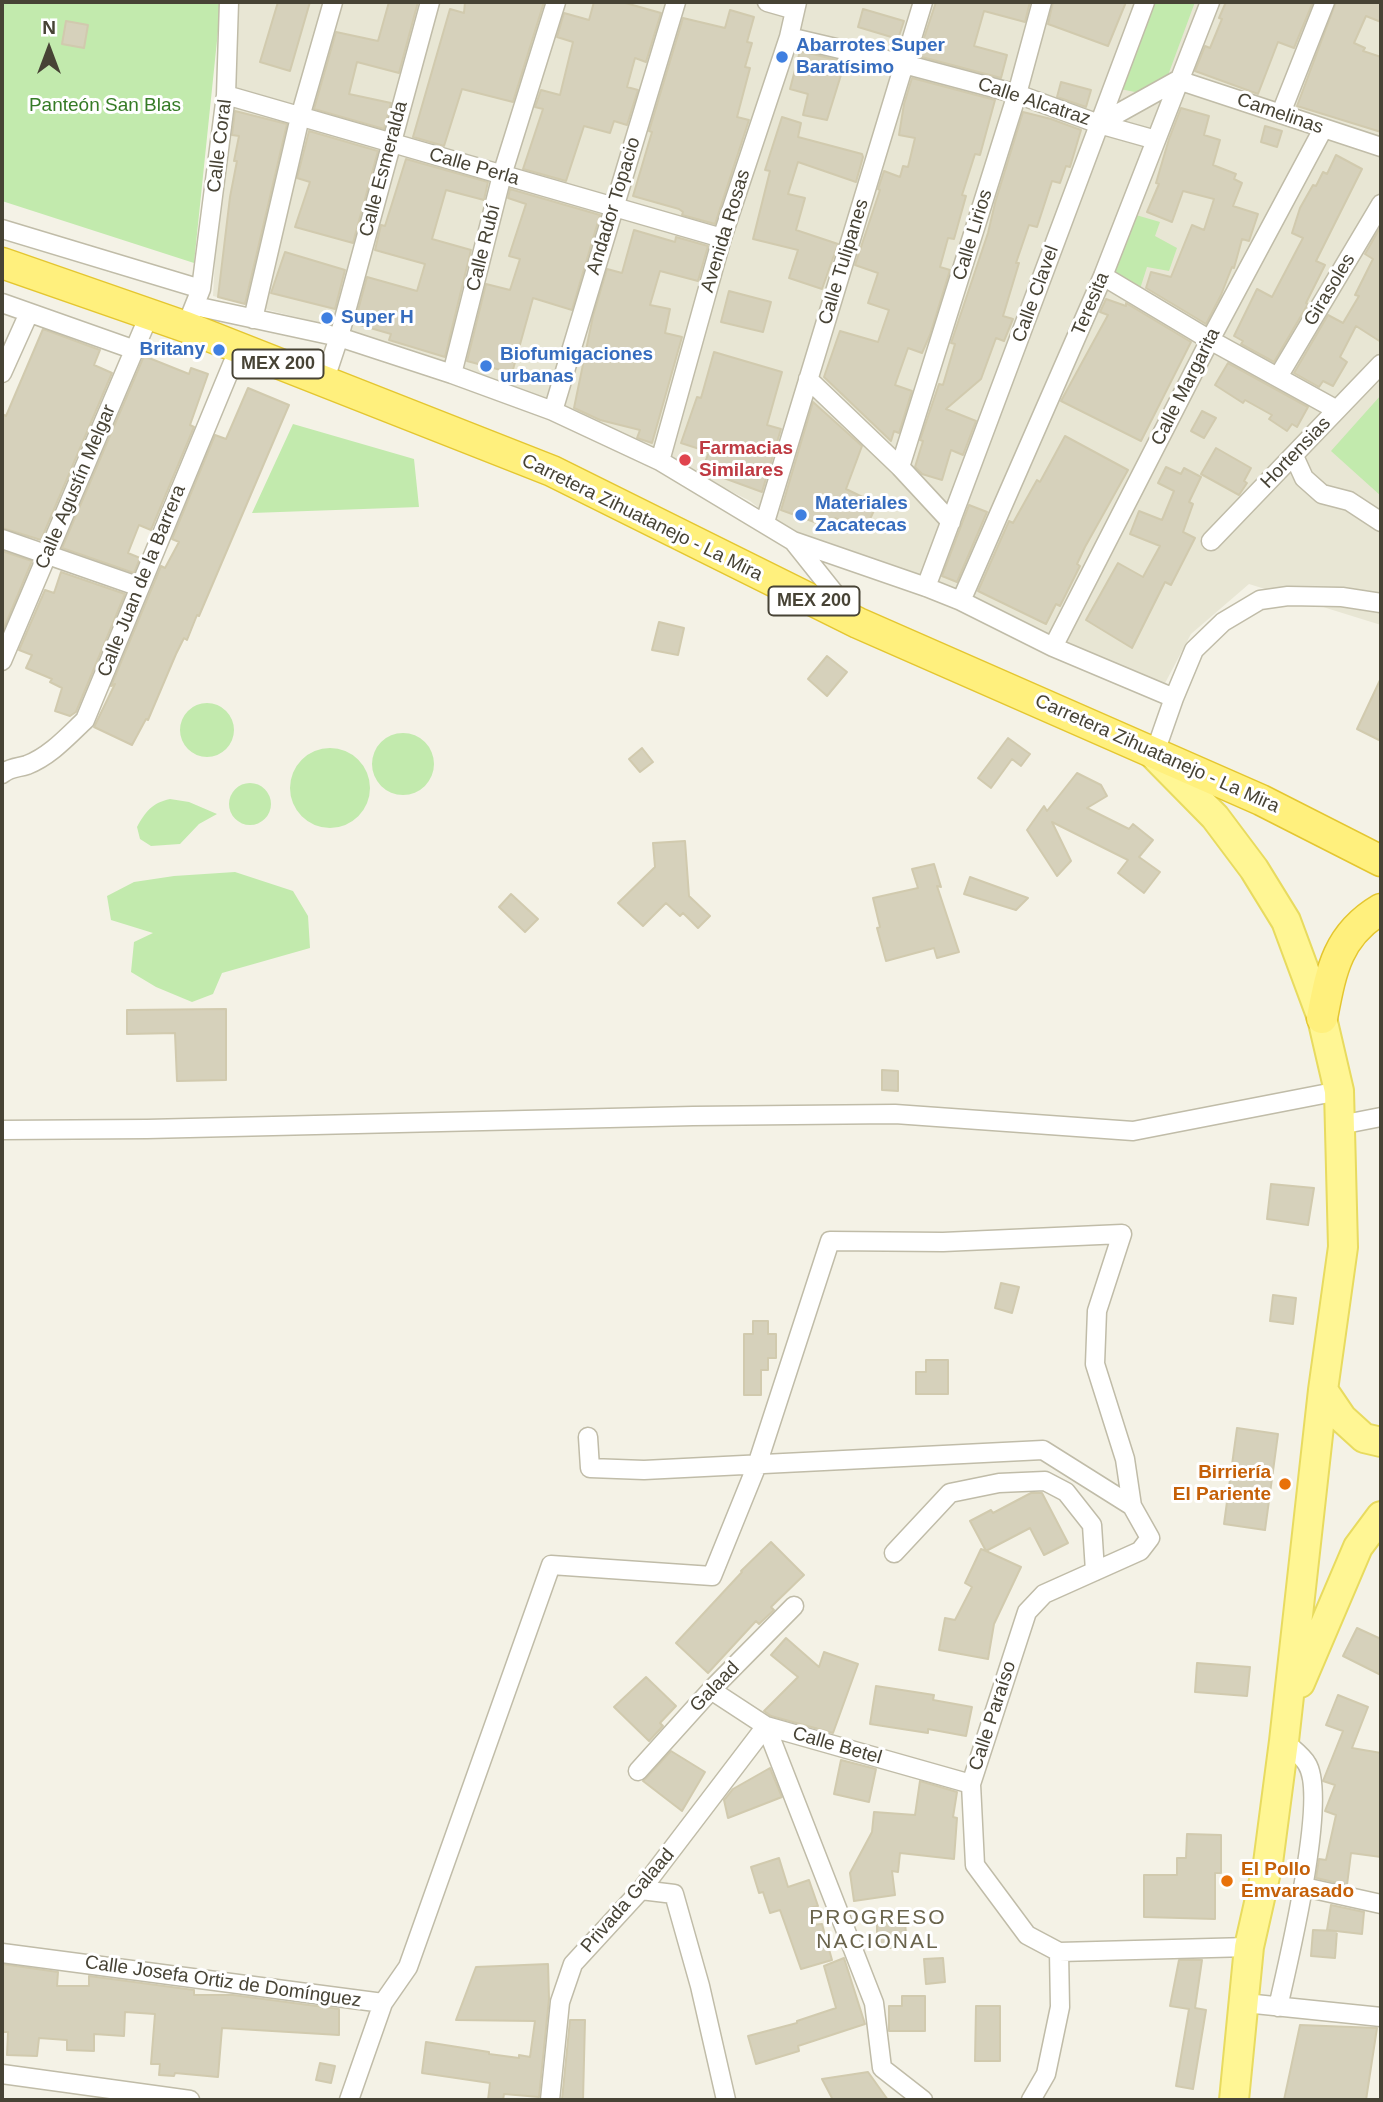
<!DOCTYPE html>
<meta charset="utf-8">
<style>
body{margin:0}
#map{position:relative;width:1383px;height:2102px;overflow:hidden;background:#f4f2e6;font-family:Arial,sans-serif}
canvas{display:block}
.frame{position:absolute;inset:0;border:4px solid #474335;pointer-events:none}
.north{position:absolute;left:14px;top:14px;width:70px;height:70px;-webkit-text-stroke:5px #fff;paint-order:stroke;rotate:0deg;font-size:19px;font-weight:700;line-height:28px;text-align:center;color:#474335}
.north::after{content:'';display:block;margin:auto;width:24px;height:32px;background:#474335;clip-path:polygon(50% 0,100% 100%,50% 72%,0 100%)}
</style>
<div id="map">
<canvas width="1383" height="2102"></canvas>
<div class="frame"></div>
<div class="north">N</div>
</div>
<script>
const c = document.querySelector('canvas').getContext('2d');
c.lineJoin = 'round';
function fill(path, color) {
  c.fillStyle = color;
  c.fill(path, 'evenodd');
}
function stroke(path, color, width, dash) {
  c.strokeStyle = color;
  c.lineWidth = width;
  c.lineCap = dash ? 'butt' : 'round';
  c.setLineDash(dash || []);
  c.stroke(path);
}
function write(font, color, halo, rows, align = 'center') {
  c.font = font + ' Arial,sans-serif';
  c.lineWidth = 6;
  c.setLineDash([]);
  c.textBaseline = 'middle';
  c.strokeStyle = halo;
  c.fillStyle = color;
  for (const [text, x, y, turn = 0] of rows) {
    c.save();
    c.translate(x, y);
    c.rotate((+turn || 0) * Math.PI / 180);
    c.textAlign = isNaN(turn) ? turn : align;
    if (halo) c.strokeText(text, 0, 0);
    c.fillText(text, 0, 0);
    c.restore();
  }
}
fill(new Path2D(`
 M229,2H1381V625L1249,584L1191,634L1163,687L799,539L750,501L653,452L347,330L213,296Z`), '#e8e6d4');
fill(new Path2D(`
 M2,2H221L194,263L2,201Z
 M1152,2H1195L1160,97L1120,89Z
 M1136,215L1160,222L1155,236L1177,248L1169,271L1147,267L1140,289L1111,271Z
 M1381,395V496L1331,451Z
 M293,424L414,459L419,507L252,513Z
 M180 730a27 27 0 1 1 54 0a27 27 0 1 1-54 0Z
 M372 764a31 31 0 1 1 62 0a31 31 0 1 1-62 0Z
 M290 788a40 40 0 1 1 80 0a40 40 0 1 1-80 0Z
 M229 804a21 21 0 1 1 42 0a21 21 0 1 1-42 0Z
 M170,799L189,802L217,814L199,824L180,844L151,846L140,839L137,827C146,811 152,803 170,799Z
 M235,872L293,891L308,916L310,948L222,973L213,994L192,1002L156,987L131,972L134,942L153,933L111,920L107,896L134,882L174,876Z`), '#c2eaad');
const building = new Path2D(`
 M278,2H310L290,71L260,62Z
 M389,2H418L399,73L357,62L349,94L391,103L384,129L314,109L336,32L378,41Z
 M465,2H544L513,102L462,89L444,146L413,137L450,9L464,13Z
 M594,2H622L661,13L646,62L635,58L627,87L638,90L627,125L614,121L610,133L584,126L566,181L523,169L543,109L535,107L541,90L560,95L573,42L557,37L564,13L589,20Z
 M936,2H1030L1025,22L984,11L974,46L1007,55L1001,78L918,56Z
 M1053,2H1126L1108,46L1048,24Z
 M1226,2H1313L1294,48L1278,42L1258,94L1195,71L1205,46L1210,48L1222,19L1219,18Z
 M1336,2H1381V22L1366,16L1354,43L1365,48L1363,51L1381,57V132L1297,106Z
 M863,9L904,21L898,39L858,27Z
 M730,10L754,17L747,42L752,43L745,67L750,68L737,117L749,120L715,224L682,215L683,212L679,209L633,196L652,132L649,131L683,18L725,28Z
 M66,21L88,25L84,48L62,44Z
 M800,51L845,62L827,120L803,115L808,94L790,89Z
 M912,78L995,100L980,155L975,154L962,195L966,196L954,239L948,238L940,267L950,270L930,335L922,353L908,348L895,385L912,391L899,433L894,431L891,441L824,377L840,331L878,342L889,310L868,303L878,273L855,265L880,190L878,189L884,171L900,177L903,166L908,167L915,138L899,135L904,104Z
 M1061,82L1091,90L1086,107L1057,97Z
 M1181,108L1209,116L1204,135L1220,140L1213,165L1236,174L1234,179L1242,183L1233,206L1258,214L1249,241L1242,239L1234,268L1232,267L1221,295L1206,324L1146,288L1151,272L1171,277L1192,225L1204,230L1214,199L1183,191L1172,222L1147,212L1159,184L1156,183L1169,139Z
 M235,111L287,124L245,304L218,297L230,197L237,161H234L239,136L232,135Z
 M1023,112L1051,119L1081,130L1070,167L1066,166L1060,183L1052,181L1037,227L1029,225L1016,263H1019L1003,316L1013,319L1004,341L996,338L981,379L946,409L976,421L963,455L951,450L942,480L922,474L915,467L923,441L920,440L939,384L943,385L955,344L951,343L988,233L995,203Z
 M782,117L801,123L798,137L862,154L863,157L856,182L798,162L788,194L805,198L796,230L838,244L822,289L789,278L798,250L753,239L770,171L765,170Z
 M1265,126L1282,131L1277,147L1261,142Z
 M309,131L378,151L353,243L295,227L310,182L297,178Z
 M1336,155L1362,169L1316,261L1325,265L1306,303L1308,304L1274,362L1241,344L1243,341L1234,336L1257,289L1272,297L1303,238L1292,233L1300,208L1313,185L1316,186L1323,172L1327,174Z
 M406,159L488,182L484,200L446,190L432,239L471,250L445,357L389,340L391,334L360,325L363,316L357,314L367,277L417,291L425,264L375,250L381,225L385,226Z
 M510,189L600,215L572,310L533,298L512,373L467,361L486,284L510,290L520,259L509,256L526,204L508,198Z
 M1381,226V342L1356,326L1340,357L1347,362L1333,386L1323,381L1319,387L1294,373L1328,315L1343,323L1359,296L1355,295L1373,259L1365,254Z
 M634,230L675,242L676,237L708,246L698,281L660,271L650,305L670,309L665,333L682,337L652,443L637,438L640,430L600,420L574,408L593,316L607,269L622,273Z
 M285,252L345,270L335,309L271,293Z
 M729,291L771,302L763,332L721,322Z
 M1106,299L1126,306V303L1191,342L1141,441L1061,401L1108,315L1100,312Z
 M43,329L100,350L94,365L112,373L41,540L2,528V414L6,416Z
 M714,352L782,372L767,425L781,429L762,492L702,470L709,452L681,443L697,397L701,398Z
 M144,356L189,374L191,368L208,374L190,425L194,427L151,530L139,525L128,553L140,558L134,573L62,548Z
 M1228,363L1308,407L1297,427L1292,424L1287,431L1269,419L1272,415L1245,400L1243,403L1215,385Z
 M248,388L289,405L199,616L197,615L187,640L184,638L176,654L148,720L146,719L132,745L94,727L115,684L111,686L161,566L165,568L179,542L172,539L215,435L226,439Z
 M813,402L862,446L846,489L877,504L864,532L835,518L831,528L781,510Z
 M1202,411L1216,418L1204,438L1191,431Z
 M1065,436L1128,470L1085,547L1077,564L1080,566L1060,606L1056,604L1046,624L978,591L1009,521L1013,523L1037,480L1040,482Z
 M1216,448L1251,468L1244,481L1247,483L1239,495L1201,474Z
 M1166,467L1181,474L1184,468L1201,477L1189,502L1193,504L1183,532L1195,538L1171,585L1165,582L1132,648L1086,620L1118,563L1143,577L1160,546L1130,534L1139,511L1162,520L1174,491L1158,483Z
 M969,505L987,512L957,582L942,576Z
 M2,551L32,561L2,633Z
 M61,572L125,594L76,712L70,716L55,711L62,688L50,682L52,679L26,668L32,655L19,650L45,590L54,593Z
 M659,622L684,628L678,655L652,650Z
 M827,656L847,672L827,696L808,679Z
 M1381,678V741L1357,729Z
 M1008,738L1030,754L1021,766L1012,759L991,788L978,778Z
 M642,748L653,762L640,772L629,759Z
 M1077,773L1101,785L1107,796L1087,808L1129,829L1133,824L1153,840L1139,857L1160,872L1144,893L1118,873L1128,860L1052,822L1071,861L1057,876L1027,830L1044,806L1047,811Z
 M685,841L689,896L710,916L698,928L683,913L680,916L666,903L643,926L618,903L655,867L653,843Z
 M934,864L941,887L937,886L959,952L937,958L934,948L886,961L877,928L880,927L873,898L918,888L912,869Z
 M970,877L1028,898L1016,910L964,894Z
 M511,894L538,919L525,932L499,907Z
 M226,1009V1080L177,1081L175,1033L127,1034V1010Z
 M882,1070L898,1071V1091L882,1090Z
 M1271,1184L1314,1188L1308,1225L1267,1219Z
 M1001,1283L1019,1287L1012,1313L995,1308Z
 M1273,1295L1296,1298L1293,1324L1270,1321Z
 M753,1321H768V1334H776V1358H768V1370H761V1395H744V1334H753Z
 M926,1360H948V1394H916V1372H926Z
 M1237,1428L1278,1434L1265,1530L1224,1524Z
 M1031,1493H1042L1068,1543L1044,1555L1030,1528L986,1551L1021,1567L994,1624L988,1659L939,1650L945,1618L955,1620L972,1587L965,1583L981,1549L986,1551L970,1521L991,1510L993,1513Z
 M771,1542L804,1575L771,1607L774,1610L759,1624L756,1621L708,1673L676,1643L742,1572L741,1571Z
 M1357,1628L1381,1639V1675L1343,1656Z
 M786,1638L819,1667L824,1652L858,1664L833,1733L771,1716L764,1711L798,1677L771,1655Z
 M1197,1663L1250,1667L1247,1696L1195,1692Z
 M646,1677L676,1706L660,1723L663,1726L649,1741L614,1707Z
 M876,1686L934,1695L933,1700L972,1707L966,1736L928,1729V1733L870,1724Z
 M1338,1695L1368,1707L1352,1748L1381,1753V1857L1351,1853L1347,1885L1316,1878L1319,1859L1326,1860L1336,1815L1325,1811L1335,1785L1323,1781L1343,1731L1326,1725Z
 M671,1751L705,1772L682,1811L643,1781Z
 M841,1760L876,1769L869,1802L834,1794Z
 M770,1768L782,1797L728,1818L724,1800L733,1789Z
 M920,1781L957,1792L953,1817L957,1818L954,1859L900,1853L898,1872L892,1871L895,1895L854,1901L850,1873L872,1832L874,1812L915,1815Z
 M1187,1834L1221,1835V1873H1215V1919L1144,1917V1875H1177V1858H1186Z
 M779,1858L788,1887L809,1880L818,1906L809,1908L810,1925L822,1924L832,1960L801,1969L780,1910L770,1913L763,1892L759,1893L751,1867Z
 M1331,1905L1364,1912L1362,1934L1327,1930Z
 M905,1922L906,1934L896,1948H877V1923Z
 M1313,1930L1337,1931L1335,1958L1311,1956Z
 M844,1958L865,2024L798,2046L799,2051L756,2064L748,2036L797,2023V2021L836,2008L824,1966Z
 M943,1958L945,1982L926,1984L924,1959Z
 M1179,1960H1202L1195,2008L1206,2010L1193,2089L1176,2086L1189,2009L1170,2006Z
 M2,1964L58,1972L57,1986H89V1976L194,1990V1995H233L339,2009V2035L222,2028L218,2077L175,2073L174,2076L159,2075L160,2064H151L155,2014L125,2012L124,2036L94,2034V2051L67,2050V2040L39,2038L37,2056L7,2055L8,2032H2Z
 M548,1964L549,1999L539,2097L504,2094L503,2100H488L490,2083L422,2073L426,2042L489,2052V2054L519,2058V2055L530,2057L535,2021L456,2020L476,1967Z
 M902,1996H925V2031H889V2006H902Z
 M976,2006H1000V2061H975Z
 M570,2020H585L583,2100L562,2099Z
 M1300,2025L1377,2028L1366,2100H1284Z
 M320,2063L335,2066L331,2083L316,2080Z
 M868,2072L888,2100H833L822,2079Z`);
fill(building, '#d6d1bb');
stroke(building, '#d1caae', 2);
const minor = new Path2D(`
 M767,2L795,10
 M789,37L904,64L1017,94L1099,124L1156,140
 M226,95L722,238
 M1281,113L1325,2
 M1099,124L1178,80L1381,147
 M2,229L201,289
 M1103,276L1210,340L1337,410
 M2,303L135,350
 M195,306L339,337L452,374L553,411L660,461L793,541L852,615
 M191,314L201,289L226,95L229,2
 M253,319L300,117L333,2
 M2,373L29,313
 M452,374L502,175L556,2
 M1278,377L1381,204
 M808,379L900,467L951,522
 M324,382L339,337L430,2
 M553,411L676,2
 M1294,456L1304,478L1322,494L1349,501L1381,522
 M660,461L722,238L789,37L797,2
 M900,467L1017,94L1042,2
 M765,522L923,2
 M2,539L140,587
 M793,541L926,587L961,601L1053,647L1174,698
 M1211,541L1381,364
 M926,587L1145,2
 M961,601L1103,276L1210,2
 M1053,647L1210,340L1323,129
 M2,661L150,313
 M1154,755L1174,698L1194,650L1223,622L1260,600L1288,596L1342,597L1381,603
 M2,774C10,767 18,768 27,765C50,756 67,737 85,720L239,348
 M1340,1125L1381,1117
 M2,1130L147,1129L693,1116L895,1114L1133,1131L1339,1091
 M588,1437L590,1468L644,1470L1043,1450L1132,1506L1150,1538L1140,1551L1044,1594L1027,1612L971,1784L975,1865L1027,1935L1059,1952L1249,1947
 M894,1553L950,1493L999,1483L1045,1481L1066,1492L1092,1525L1095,1571
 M711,1690L766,1726L971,1784
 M766,1726L874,2003L882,2068L923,2100
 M638,1771L711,1690L794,1606
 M1304,1887L1381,1904
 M641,1890L674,1894L700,1986L726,2100
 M2,1953L383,2003
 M1245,2003L1381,2017
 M1278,2007C1288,1963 1328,1797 1307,1764C1302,1755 1291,1748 1284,1741
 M2,2074L190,2100
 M349,2100L383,2003L408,1967L551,1565L712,1576L757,1465L830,1241L943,1242L1122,1234L1097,1311L1095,1364L1125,1459L1132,1506
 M550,2100L560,2002L573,1964L641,1890L766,1726
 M1031,2100L1046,2074L1060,2007L1059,1952`);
const primary = new Path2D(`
 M1154,755L1215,817L1254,869L1286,921L1322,1018L1339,1091L1343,1247L1323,1390L1284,1741L1268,1863L1249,1947L1234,2100
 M1323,1390L1342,1418L1364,1438L1381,1442
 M1300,1683L1358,1547L1381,1516`);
const trunk = new Path2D(`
 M2,263L186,327L552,471L858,623L1261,800L1381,861
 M1322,1018C1331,971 1337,935 1381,909`);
stroke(minor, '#c0bca8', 21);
stroke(primary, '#e8db5f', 32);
stroke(trunk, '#e4c630', 33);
stroke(minor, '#fff', 18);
stroke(primary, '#fff694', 28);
stroke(trunk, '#fff07d', 30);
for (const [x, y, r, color] of [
 [782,57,7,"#3f7fe0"],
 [327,318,7,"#3f7fe0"],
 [219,350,7,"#3f7fe0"],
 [486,366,7,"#3f7fe0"],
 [685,460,7,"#e0444e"],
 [801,515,7,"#3f7fe0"],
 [1285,1484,7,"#e8710a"],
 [1227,1881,7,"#e8710a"]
]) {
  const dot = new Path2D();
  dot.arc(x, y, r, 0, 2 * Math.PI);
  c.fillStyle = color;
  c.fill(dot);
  stroke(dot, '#fff', 2.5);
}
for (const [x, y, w] of [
 [278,364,91],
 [814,601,91]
]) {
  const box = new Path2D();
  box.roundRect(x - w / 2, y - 14.5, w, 29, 5);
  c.fillStyle = '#fff';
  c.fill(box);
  stroke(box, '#474335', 2);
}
write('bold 18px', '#474335', null, [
 ["MEX 200",278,364],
 ["MEX 200",814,601]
]);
write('bold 19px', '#366cbe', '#fff', [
 ["Abarrotes Super",796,46],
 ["Baratísimo",796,68],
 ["Super H",341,318],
 ["Britany",205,350,"right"],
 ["Biofumigaciones",500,355],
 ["urbanas",500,377],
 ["Materiales",815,504],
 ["Zacatecas",815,526]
], 'left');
write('19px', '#474335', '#fff', [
 ["Calle Alcatraz",1034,102,18],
 ["Camelinas",1280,114,19],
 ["Calle Coral",220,146,-83],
 ["Calle Perla",474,167,16],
 ["Calle Esmeralda",384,169,-75],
 ["Andador Topacio",614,206,-73],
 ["Avenida Rosas",726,231,-73],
 ["Calle Lirios",973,235,-73],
 ["Calle Rubí",484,248,-76],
 ["Calle Tulipanes",844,262,-73],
 ["Girasoles",1330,290,-59],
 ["Calle Clavel",1036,294,-70],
 ["Teresita",1091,304,-67],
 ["Calle Margarita",1186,387,-63],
 ["Hortensias",1296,453,-46],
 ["Calle Agustín Melgar",76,487,-67],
 ["Carretera Zihuatanejo - La Mira",642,518,26],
 ["Calle Juan de la Barrera",142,581,-68],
 ["Carretera Zihuatanejo - La Mira",1157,754,24],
 ["Galaad",715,1687,-46],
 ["Calle Paraíso",993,1716,-72],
 ["Calle Betel",837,1746,16],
 ["Privada Galaad",628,1901,-49],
 ["Calle Josefa Ortiz de Domínguez",223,1982,8]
]);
write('19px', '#357b26', '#fff', [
 ["Panteón San Blas",105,106]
]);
write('bold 19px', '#be3a42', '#fff', [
 ["Farmacias",699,449],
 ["Similares",699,471]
], 'left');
write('bold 19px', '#c56008', '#fff', [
 ["Birriería",1271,1473],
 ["El Pariente",1271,1495],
 ["El Pollo",1241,1870,"left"],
 ["Emvarasado",1241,1892,"left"]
], 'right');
c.letterSpacing = '2px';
write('21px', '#6a644c', '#fff', [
 ["PROGRESO",878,1918],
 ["NACIONAL",878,1942]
]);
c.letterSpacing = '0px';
</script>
